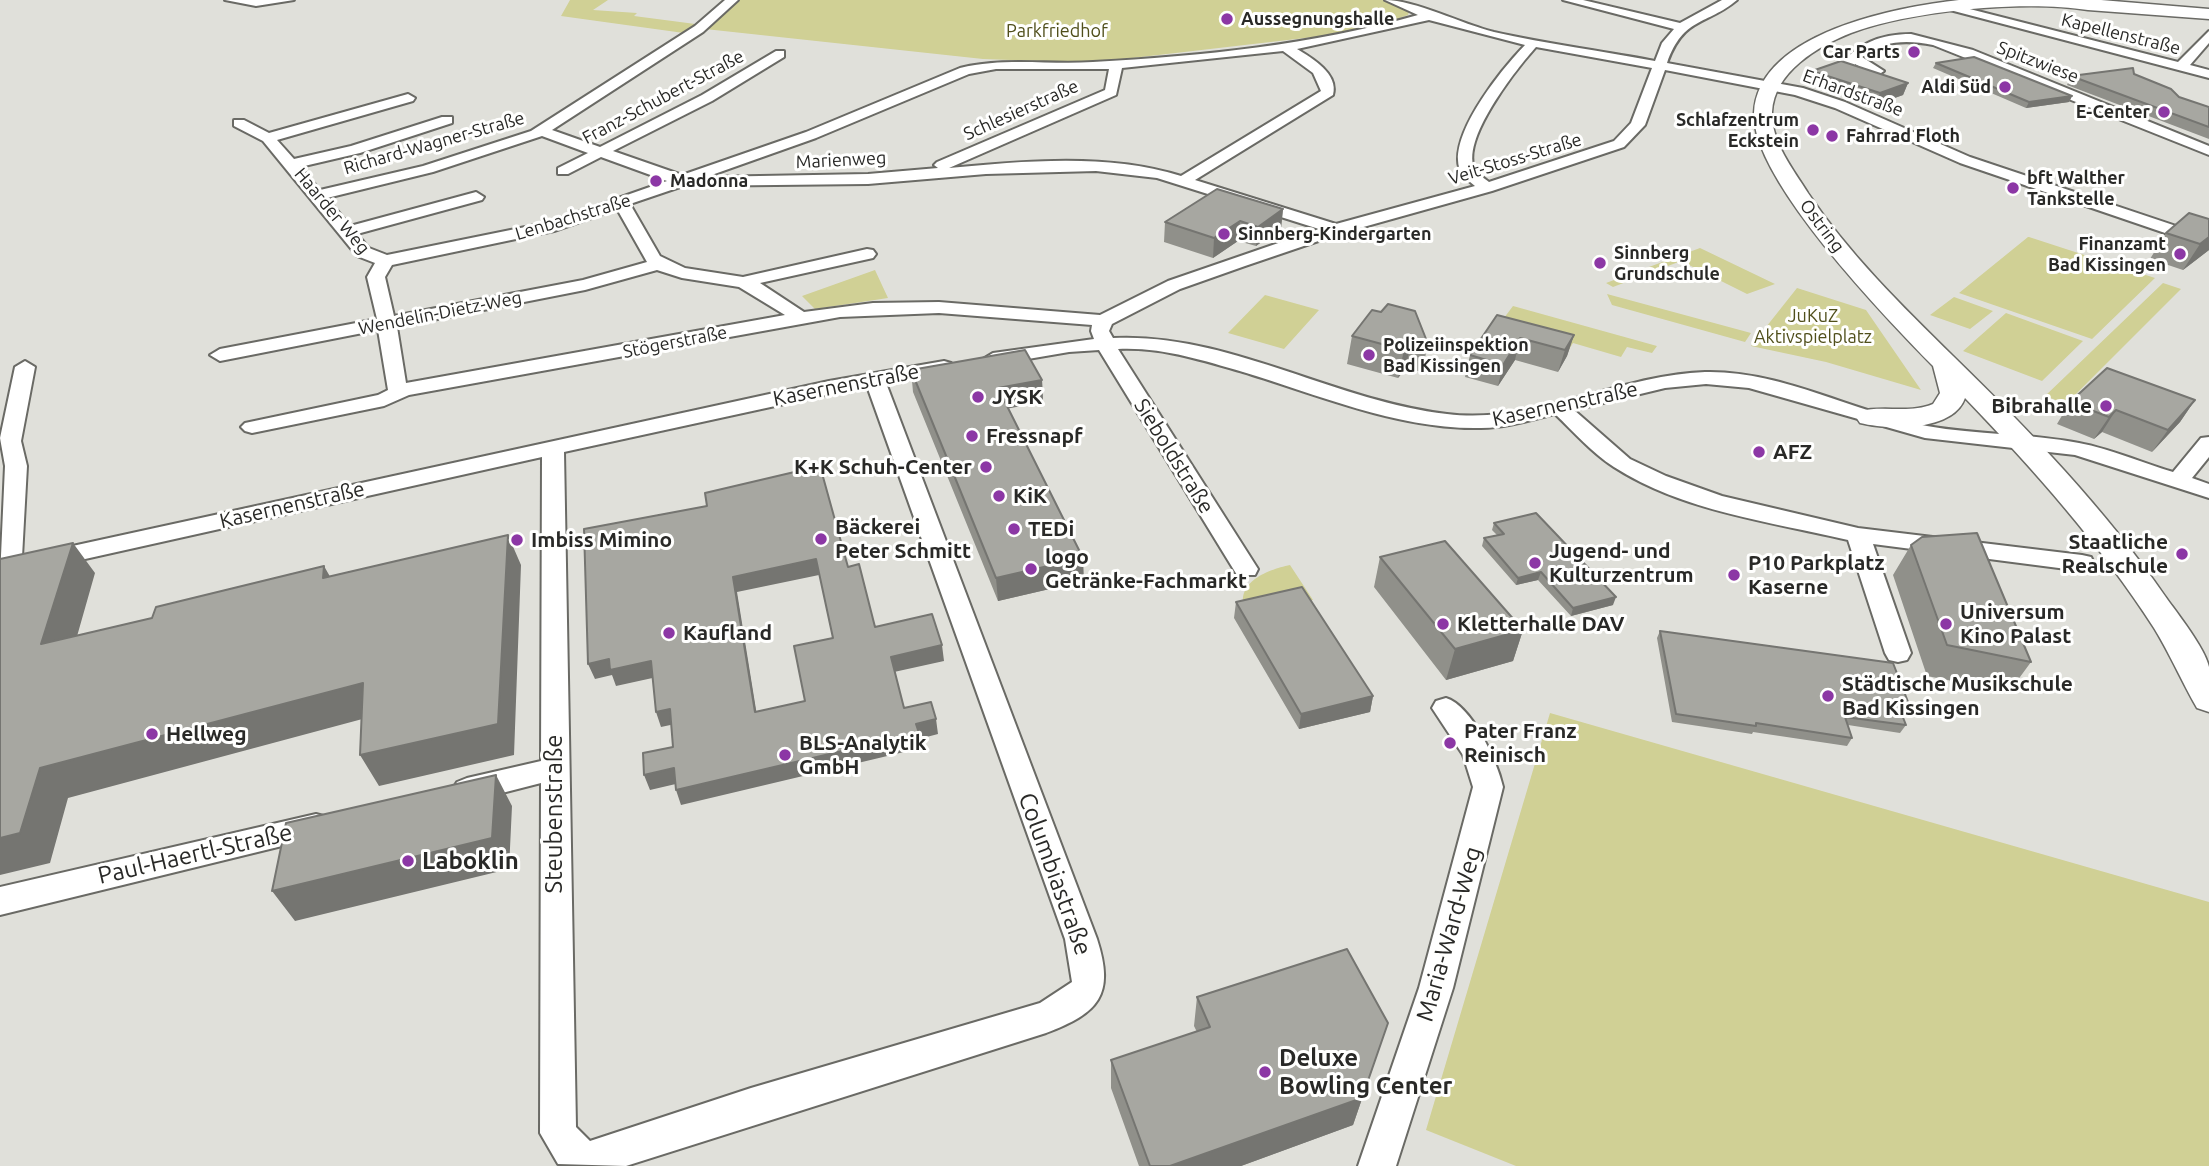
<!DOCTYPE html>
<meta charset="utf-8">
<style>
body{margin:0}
canvas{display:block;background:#e0e0da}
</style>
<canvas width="2209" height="1166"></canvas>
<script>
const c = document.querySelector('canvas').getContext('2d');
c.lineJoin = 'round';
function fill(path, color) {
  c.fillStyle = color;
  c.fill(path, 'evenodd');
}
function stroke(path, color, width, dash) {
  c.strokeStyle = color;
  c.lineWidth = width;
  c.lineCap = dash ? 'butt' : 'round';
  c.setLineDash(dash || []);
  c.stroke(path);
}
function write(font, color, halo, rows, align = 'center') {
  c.font = font + ' Ubuntu,sans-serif';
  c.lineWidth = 6;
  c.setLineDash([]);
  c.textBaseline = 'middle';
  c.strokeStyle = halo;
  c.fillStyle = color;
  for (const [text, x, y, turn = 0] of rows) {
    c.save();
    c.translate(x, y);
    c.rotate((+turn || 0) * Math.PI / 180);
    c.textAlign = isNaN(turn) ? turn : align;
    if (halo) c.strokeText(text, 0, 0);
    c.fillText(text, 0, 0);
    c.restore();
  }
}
fill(new Path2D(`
 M570,0H608L593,10L637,13L634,16L703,25L691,34L561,16Z
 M735,0H1383L1409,12L1408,15L1365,30L1331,35L1115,60L1067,62L983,59L705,29Z
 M2028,237H2029L2155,278L2092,339L1959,293Z
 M1700,248L1775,284L1747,294L1681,261L1613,287L1606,283Z
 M875,270L888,298L815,309L802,296Z
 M2163,283L2181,289L2066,404L2045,396Z
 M1797,288L1866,310L1921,390L1826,362L1751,346Z
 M1607,294L1751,333L1745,342L1612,305Z
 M1265,295L1319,310L1284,349L1228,333Z
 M1954,297L1993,311L1970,329L1930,315Z
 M1513,306L1657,346L1652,353L1627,347L1621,357L1573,343L1568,351L1495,330Z
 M2006,313L2083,341L2042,381L1963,351Z
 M1290,565L1313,600L1247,615C1231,584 1266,570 1290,565Z
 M1550,713L2209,902V1166H1516L1426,1130Z`), '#d0d095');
const minor = new Path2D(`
 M225,0H294L256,6Z
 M725,0H738L703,32L552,130L600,147L702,95L776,51H784V57L712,101L613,151L682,175L806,132L960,68C1005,57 1048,65 1093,62C1203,56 1311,45 1418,15L1385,0C1415,0 1462,24 1494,32C1547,44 1602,51 1655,61L1662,43L1674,29L1563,0H1583L1680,23L1722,0H1737C1706,26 1684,16 1667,63L1803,88L1845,102L1970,157L2209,237V248L1960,163L1835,108L1795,95L1665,70L1645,125L1624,147L1492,191L1342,233L1245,266L1180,289L1112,324L1109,331L1113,338C1226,332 1335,401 1447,414C1534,425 1618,375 1705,372C1781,370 1853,412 1927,426C1977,435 2029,433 2079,443C2111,449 2143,463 2173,472L2201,438L2209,437V457L2192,478L2209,484V498L2075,455L1925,438L1749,388L1706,384L1665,388L1574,410L1630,459L1666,476L1722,496L1858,528L2082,555L2091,557L2094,563L2091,569L2082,571L1873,544L1911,653L1907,660L1898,662L1889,660L1885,653L1848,540C1771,522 1682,511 1614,467C1592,453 1574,432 1555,414C1531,420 1506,428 1481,428C1400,430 1319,395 1243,372C1201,360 1162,347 1118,349L1258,569L1255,575H1237L1099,350L1069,352L993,365L983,359L993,353L1094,339L1091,331L1092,325L939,313L840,317L409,395L384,406L252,433L245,431L241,427L245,423L378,395L388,390L378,330L220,361L210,355L220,349L377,319L367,277L375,263L357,256L263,141L234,126V120H244L269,133L408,94L415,98L413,101L277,140L294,159L351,146L442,117H452V123L360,153L300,167L320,190L423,166L531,131L695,26ZM1429,20L1525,45C1501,70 1457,125 1458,160C1458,172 1466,179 1475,186L1336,224L1195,180L1333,95C1339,74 1312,58 1297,49ZM1536,47L1652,68L1631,123L1614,141L1489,182C1485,179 1479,175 1476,171C1457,143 1518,67 1536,47ZM1283,51L1313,73L1321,91L1181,176C1108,153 1024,161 949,168L1116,95L1122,68ZM996,69H1109L1105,90L937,162L934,165L938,168L868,174L706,177L816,138L969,74ZM542,136L588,153L558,168V174H568L601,157L667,181L550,222L387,255L369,248L357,234L482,200L484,197L476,192L350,226L327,198L433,172ZM1096,171L1157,178L1319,229L1168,281L1100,315L939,302L873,303L804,312L760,283L873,258L876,254L873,250L867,249L743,277L685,268L660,256L630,204L683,186L868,184L986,174ZM617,209L647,262L583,280L394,316L385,277L392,265L554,231ZM657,270L682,278L739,287L785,315L406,383L397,327L585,290Z
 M1954,5L2178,62L2209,31V43L2190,65L2209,70V78L1950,10L1948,8Z
 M1911,34L1973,50L2209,146V155L1933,45C1907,40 1884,40 1862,57L1884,71L1875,77L1846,75L1840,66C1857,43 1882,34 1911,34ZM1855,64L1864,69L1855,68Z
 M25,361L35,367L21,441L27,466L22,557L829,381L944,361L951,363L954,367L951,371L886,383L1097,939C1115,995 1099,1013 1046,1033L626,1166L558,1164L540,1133L541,783L467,802L457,798L452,790L457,782L467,778L541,761L542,457L0,578L5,466L0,438L15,367ZM867,386L1065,939L1072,982L1040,1003L751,1088L590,1141L576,1127L564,452Z
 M1446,698C1472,706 1497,761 1503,787L1453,988L1396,1166H1358L1419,988L1473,787L1463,755L1432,708L1436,701Z
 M316,814L327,817L331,826L327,835L0,915V887Z`);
const major = new Path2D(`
 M1959,0H2101L2209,9V19L2088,10C2026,0 1913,10 1851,33C1818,46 1774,72 1772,112C1771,142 1793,169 1808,193C1849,254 1901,305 1953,356C2029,430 2104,508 2165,596C2177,613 2205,648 2209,667C2209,681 2209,698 2209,712L2197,708C2182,682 2170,654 2154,628C2100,544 2034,470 1965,398C1953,432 1888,430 1860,423L1856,417L1860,411C1884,405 1909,414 1933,404L1940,393L1933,366C1887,319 1751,179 1754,113C1758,32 1898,7 1959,0Z`);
stroke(minor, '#6a6a65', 4);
stroke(major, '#6a6a65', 3);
fill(minor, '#fff');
fill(major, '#fff');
fill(new Path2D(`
 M1936,63L2072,96L2069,102L2026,108L1933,68Z
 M1812,71L1908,83L1903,95L1875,105L1808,82Z
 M2134,74L2179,97L2209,107V139L2067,85L2071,76Z
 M1283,209L1281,228L1256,246L1238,241L1213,258L1164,242L1165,222Z
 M2209,219V250L2183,270L2150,259L2166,233Z
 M1372,310L1428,344L1422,372L1406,368L1398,378L1347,364L1352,336Z
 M1497,315L1574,335L1567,356L1558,372L1515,360L1498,386L1465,377L1470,355Z
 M911,370L1042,380L1043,402L1008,408L1084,581L998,601L913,392Z
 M2195,400L2180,422L2152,452L2102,432L2094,439L2057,424L2070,402Z
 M1494,523L1613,605L1571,616L1538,580L1516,585L1482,546L1484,538L1497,535L1492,530Z
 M1911,545L2031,662L2009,692L1927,676L1893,575Z
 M1380,557L1523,630L1513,661L1446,680L1374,587Z
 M1236,602L1373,696L1370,712L1299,729L1234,618Z
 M1660,631L1910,707L1905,715L1902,714L1906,725L1900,733L1848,725L1852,738L1847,746L1753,732L1752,734L1672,722L1657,638Z
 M1197,997L1388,1023L1353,1125L1241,1166H1139L1111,1088V1060L1197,1032L1194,1026Z`), '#90908a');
fill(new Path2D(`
 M1908,83L1903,95L1875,105L1880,93Z
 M2072,96L2069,102L2026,108L2029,102Z
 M1283,209L1281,228L1256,246L1258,227Z
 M1240,221L1238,241L1213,258L1214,238Z
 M2209,237V250L2183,270L2200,244Z
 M1574,335L1567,356L1558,372L1565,350Z
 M1520,338L1515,360L1498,386L1503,365Z
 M1411,340L1406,368L1398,378L1404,350Z
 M1042,380L1043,402L1000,410L998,388Z
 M2195,400L2180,422L2152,452L2168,430Z
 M2116,410L2102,432L2094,439L2109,417Z
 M508,535L521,565L514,755L379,786L360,755Z
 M73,543L95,573L66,675L41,644Z
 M1083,558L1084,581L998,601L996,578Z
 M816,559L819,575L737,592L759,728L755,712L733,577Z
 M324,566L341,596L323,578Z
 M1541,572L1538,580L1516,585L1518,578Z
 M1616,597L1613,605L1571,616L1573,608Z
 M1523,630L1513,661L1446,680L1455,649Z
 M942,645L944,661L894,672L891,657Z
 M609,659L651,661L657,677L616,686L612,675L595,679L588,664Z
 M363,683L381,714L68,798L50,863L0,875V838L40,768Z
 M1373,696L1370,712L1299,729L1301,714Z
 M670,709L675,724L661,727L656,712Z
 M936,719L938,734L919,739L921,748L681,805L676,790Z
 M674,768L680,783L650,790L644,775Z
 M496,775L512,806L509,869L295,921L272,891Z
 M1388,1023L1353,1125L1241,1166H1170Z`), '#757571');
const building = new Path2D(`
 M1974,57L2072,96L2029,102L1936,63Z
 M1841,61L1908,83L1880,93L1812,71Z
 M2133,68L2134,74L2171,89L2179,97L2209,107V127L2071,76Z
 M1217,189L1283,209L1258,227L1240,221L1214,238L1165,222Z
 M2189,213L2209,219V237L2200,244L2166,233Z
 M1388,304L1415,311L1428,344L1411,340L1404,350L1352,336L1372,310L1381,312Z
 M1497,315L1574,335L1565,350L1520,338L1503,365L1470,355Z
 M1025,350L1042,380L998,388L1083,558L996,578L911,370Z
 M2107,368L2195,400L2168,430L2116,410L2109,417L2070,402Z
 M820,466L848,567L859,564L875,627L932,614L942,645L891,657L904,708L931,702L936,719L916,724L919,733L676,790L674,768L644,775L643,753L673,747L670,709L656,712L651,661L610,670L609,659L588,664L584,529L707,506L705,493ZM816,559L833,638L794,646L805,701L755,712L733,577Z
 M1536,513L1616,597L1573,608L1541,572L1518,578L1484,538L1504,534L1494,523Z
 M1977,533L2031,662L1947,645L1911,545L1922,537Z
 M508,535L498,724L360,755L363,683L40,768L20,833L0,838V559L73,543L41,644L152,618L156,607L324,566L323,578Z
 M1445,541L1523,630L1455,649L1380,557Z
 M1302,587L1373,696L1301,714L1236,602Z
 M1660,631L1893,663L1910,707L1898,705L1906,725L1845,717L1852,738L1756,723V726L1676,714Z
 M496,775L492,838L272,891L286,823Z
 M1347,949L1388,1023L1362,1098L1170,1166H1150L1111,1060L1210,1027L1197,997Z`);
fill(building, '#a7a7a1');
stroke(building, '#757571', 2);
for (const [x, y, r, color] of [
 [1227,19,7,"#8c37a5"],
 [1914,52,7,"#8c37a5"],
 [2005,87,7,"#8c37a5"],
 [2164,112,7,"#8c37a5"],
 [1813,130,7,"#8c37a5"],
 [1832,136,7,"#8c37a5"],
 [656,181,7,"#8c37a5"],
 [2013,188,7,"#8c37a5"],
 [1224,234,7,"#8c37a5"],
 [2180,254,7,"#8c37a5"],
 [1600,263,7,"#8c37a5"],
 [1369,355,7,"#8c37a5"],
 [978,397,7,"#8c37a5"],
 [2106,406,7,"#8c37a5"],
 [972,436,7,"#8c37a5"],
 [1759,452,7,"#8c37a5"],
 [986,467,7,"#8c37a5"],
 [999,496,7,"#8c37a5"],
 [1014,529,7,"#8c37a5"],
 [821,539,7,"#8c37a5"],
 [517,540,7,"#8c37a5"],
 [2182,554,7,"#8c37a5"],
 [1535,563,7,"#8c37a5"],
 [1031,569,7,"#8c37a5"],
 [1734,575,7,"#8c37a5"],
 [1443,624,7,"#8c37a5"],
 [1946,624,7,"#8c37a5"],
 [669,633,7,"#8c37a5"],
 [1828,696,7,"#8c37a5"],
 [152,734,7,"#8c37a5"],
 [1450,743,7,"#8c37a5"],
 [785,755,7,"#8c37a5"],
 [408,861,7,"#8c37a5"],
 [1265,1072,7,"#8c37a5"]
]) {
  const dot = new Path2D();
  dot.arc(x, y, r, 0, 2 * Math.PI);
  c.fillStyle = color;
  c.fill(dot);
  stroke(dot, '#fffffe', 2.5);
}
write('bold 18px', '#292927', '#fffffe', [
 ["Aussegnungshalle",1241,19],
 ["Car Parts",1900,52,"right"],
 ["Aldi Süd",1991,87,"right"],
 ["E-Center",2150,112,"right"],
 ["Schlafzentrum",1799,120,"right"],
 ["Eckstein",1799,141,"right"],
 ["Fahrrad Floth",1846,136],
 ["bft Walther",2027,178],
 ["Tankstelle",2027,199],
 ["Madonna",670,181],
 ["Sinnberg-Kindergarten",1238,234],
 ["Finanzamt",2166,244,"right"],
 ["Bad Kissingen",2166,265,"right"],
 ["Sinnberg",1614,253],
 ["Grundschule",1614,274],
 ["Polizeiinspektion",1383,345],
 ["Bad Kissingen",1383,366]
], 'left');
write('18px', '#504f1b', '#fffffe', [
 ["Parkfriedhof",1057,31],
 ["JuKuZ",1813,316],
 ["Aktivspielplatz",1813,337]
]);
write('18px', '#292927', '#fffffe', [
 ["Kapellenstraße",2121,34,14],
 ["Spitzwiese",2038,62,21],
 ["Erhardstraße",1853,93,20],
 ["Franz-Schubert-Straße",663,97,-28],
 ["Schlesierstraße",1021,110,-24],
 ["Richard-Wagner-Straße",434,143,-16],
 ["Veit-Stoss-Straße",1515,159,-17],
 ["Marienweg",841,160,-3],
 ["Haarder Weg",332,211,50],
 ["Lenbachstraße",573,217,-17],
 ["Ostring",1822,226,53],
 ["Wendelin-Dietz-Weg",440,313,-11],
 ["Stögerstraße",675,342,-11]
]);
write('21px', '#292927', '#fffffe', [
 ["Kasernenstraße",846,385,-11],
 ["Kasernenstraße",1565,404,-12],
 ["Sieboldstraße",1174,456,58],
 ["Kasernenstraße",292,505,-13]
]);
write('bold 21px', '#292927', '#fffffe', [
 ["JYSK",992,397],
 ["Bibrahalle",2092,406,"right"],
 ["Fressnapf",986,436],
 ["AFZ",1773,452],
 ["K+K Schuh-Center",972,467,"right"],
 ["KiK",1013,496],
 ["Bäckerei",835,527],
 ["Peter Schmitt",835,551],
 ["TEDi",1028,529],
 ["Imbiss Mimino",531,540],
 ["Staatliche",2168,542,"right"],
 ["Realschule",2168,566,"right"],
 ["Jugend- und",1549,551],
 ["Kulturzentrum",1549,575],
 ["logo",1045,557],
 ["Getränke-Fachmarkt",1045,581],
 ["P10 Parkplatz",1748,563],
 ["Kaserne",1748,587],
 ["Universum",1960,612],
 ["Kino Palast",1960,636],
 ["Kletterhalle DAV",1457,624],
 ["Kaufland",683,633],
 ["Städtische Musikschule",1842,684],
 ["Bad Kissingen",1842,708],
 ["Pater Franz",1464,731],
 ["Reinisch",1464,755],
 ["Hellweg",166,734],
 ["BLS-Analytik",799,743],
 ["GmbH",799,767]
], 'left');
write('24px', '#292927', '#fffffe', [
 ["Steubenstraße",554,814,-90],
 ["Paul-Haertl-Straße",195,854,-13],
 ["Columbiastraße",1055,874,70],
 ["Maria-Ward-Weg",1449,934,-74]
]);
write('bold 24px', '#292927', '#fffffe', [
 ["Laboklin",422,861],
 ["Deluxe",1279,1058],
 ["Bowling Center",1279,1086]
], 'left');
</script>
